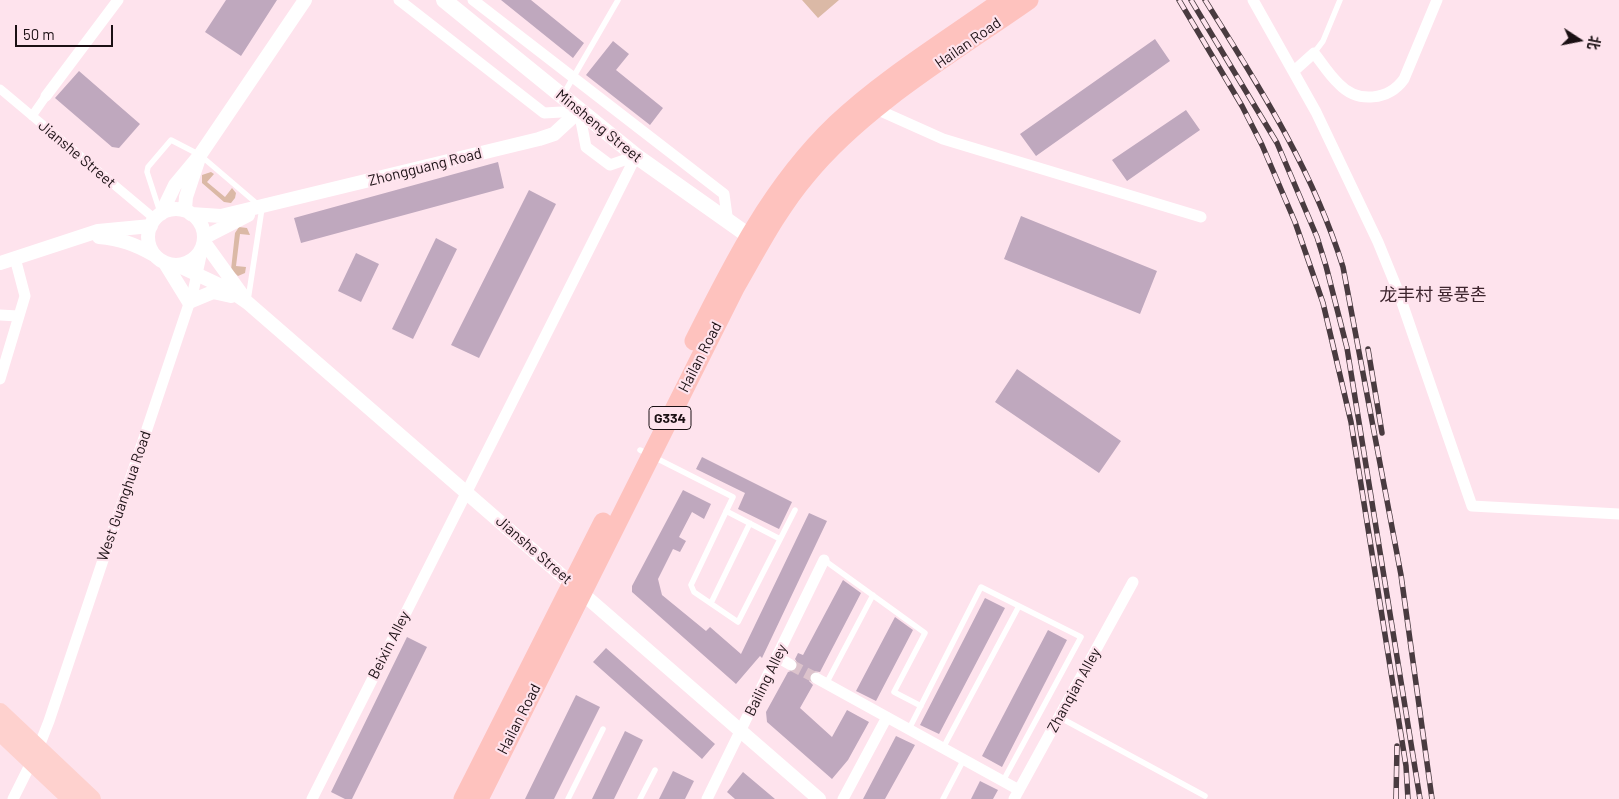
<!DOCTYPE html>
<meta charset="utf-8">
<style>
body{margin:0}
#map{position:relative;width:1619px;height:799px;overflow:hidden;background:#fee3ed;font-family:Barlow,"Noto Sans SC",sans-serif}
canvas{display:block}
.north{position:absolute;left:1554px;top:15px;width:50px;height:50px;-webkit-text-stroke:4px #fee3ed;paint-order:stroke;rotate:101deg;font-size:14px;font-weight:700;line-height:20px;text-align:center;color:#1b1014}
.north::after{content:'';display:block;margin:auto;width:18px;height:22px;background:#1b1014;clip-path:polygon(50% 0,100% 100%,50% 72%,0 100%)}
.scale{position:absolute;left:15px;top:25px;width:98px;height:22px;box-sizing:border-box;border:2px solid #1b1014;border-top:0;padding-left:6px;font-size:15px;line-height:18px;white-space:nowrap;color:#1b1014;-webkit-text-stroke:4px #fee3ed;paint-order:stroke}
</style>
<div id="map">
<canvas width="1619" height="799"></canvas>
<div class="north">北</div>
<div class="scale">50 m</div>
</div>
<script>
const c = document.querySelector('canvas').getContext('2d');
c.lineJoin = 'round';
function fill(path, color) {
  c.fillStyle = color;
  c.fill(path, 'evenodd');
}
function stroke(path, color, width, dash) {
  c.strokeStyle = color;
  c.lineWidth = width;
  c.lineCap = dash ? 'butt' : 'round';
  c.setLineDash(dash || []);
  c.stroke(path);
}
function write(font, color, halo, rows, align = 'center') {
  c.font = font + ' Barlow,"Noto Sans SC","Noto Sans KR",sans-serif';
  c.lineWidth = 4.5;
  c.setLineDash([]);
  c.textBaseline = 'middle';
  c.strokeStyle = halo;
  c.fillStyle = color;
  for (const [text, x, y, turn = 0] of rows) {
    c.save();
    c.translate(x, y);
    c.rotate((+turn || 0) * Math.PI / 180);
    c.textAlign = isNaN(turn) ? turn : align;
    if (halo) c.strokeText(text, 0, 0);
    c.fillText(text, 0, 0);
    c.restore();
  }
}
fill(new Path2D(`
 M802,0H839L818,18Z
 M211,172L214,174L207,182L225,197L232,188L236,193L235,198L231,203L224,202L202,183V175Z
 M239,227L247,228L250,235L240,234L236,266L246,267L245,273L238,276L231,270L235,233Z`), '#dbb9a6');
fill(new Path2D(`
 M226,0H277L241,56L205,32Z
 M501,0H531L584,43L573,58Z
 M1155,39L1170,61L1036,156L1020,134Z
 M613,41L629,54L616,70L663,108L650,125L586,75Z
 M79,71L140,124L119,148L112,147L55,98Z
 M1186,110L1200,130L1127,181L1112,160Z
 M498,162L504,188L301,243L294,218Z
 M529,190L556,204L479,358L451,345Z
 M1021,216L1157,271L1140,314L1004,259Z
 M436,238L457,249L413,339L392,329Z
 M356,253L379,264L361,302L338,291Z
 M1017,369L1121,441L1099,473L995,402Z
 M702,457L792,502L779,529L738,509L745,493L696,469Z
 M683,490L711,504L704,519L692,512L679,537L686,541L680,552L673,549L658,579L662,595L706,631L710,627L741,654L809,513L827,521L762,658L760,656L736,684L632,592V586Z
 M843,580L861,593L820,672L813,671L809,675V681L813,685L800,708L832,737L847,710L869,722L848,760L832,779L767,722L766,712L788,672L797,669L798,664L795,659L798,653L803,655Z
 M985,598L1005,608L939,734L920,725Z
 M895,617L913,630L876,701L856,691Z
 M1048,630L1067,640L1002,767L982,756Z
 M407,637L427,647L352,799H345L331,792Z
 M606,648L715,744L702,759L593,662Z
 M576,695L600,707L554,799H525Z
 M625,731L643,740L614,799H592Z
 M896,736L915,745L885,799H863Z
 M673,771L694,781L685,799H659Z
 M743,772L775,799H735L727,792Z
 M980,781L998,790L993,799H971Z`), '#bfa8be');
stroke(new Path2D(`
 M791,665L816,678`), '#dcc3cc', 11, [11, 5.5]);
stroke(new Path2D(`
 M1314,53L1323,41L1340,0
 M563,95L618,0
 M160,212L147,172L148,167L171,140L200,155L262,208L248,300
 M640,450L733,497L691,585L694,592L738,622L795,510
 M726,511L780,539
 M824,560L925,633L894,692L921,706
 M711,603L750,523
 M826,684L873,595
 M1059,717L1205,796
 M909,729L981,587L1081,637L1003,781
 M943,748L1019,606
 M568,799L603,729
 M640,799L655,770
 M943,799L964,759`), '#fff', 5.5);
stroke(new Path2D(`
 M0,89L155,219
 M32,116L46,96`), '#fff', 9);
stroke(new Path2D(`
 M399,0L544,113L579,111L586,147L610,165L636,156
 M473,0L724,194L728,223
 M1253,0L1316,112L1378,242L1398,291L1472,506L1619,514
 M1294,71L1314,53C1322,63 1329,75 1339,84C1358,104 1389,100 1404,79L1437,0
 M46,96L118,0
 M876,109L943,139L1201,217
 M0,315L18,316
 M0,379L25,296L15,258
 M777,657L791,665
 M816,678L1019,790
 M13,799L38,749L49,721L193,292L204,242
 M312,799L636,156
 M707,799L824,560
 M843,799L887,717
 M1014,799L1133,582`), '#fff', 11);
stroke(new Path2D(`
 M200,155L305,0
 M148 237a28 28 0 1 1 56 0a28 28 0 1 1-56 0Z
 M161,214L175,185L200,155L186,197L185,209L191,214L221,216L539,139L554,134L579,111
 M99,237C120,239 135,244 154,255
 M205,237L248,215
 M204,242L243,296
 M0,263L98,231L151,226
 M165,263L189,302L213,292L231,296
 M179,266L228,289L248,303L819,799`), '#fff', 14);
stroke(new Path2D(`
 M444,0L636,156L759,243`), '#fff', 16);
stroke(new Path2D(`
 M0,712L92,799
 M0,732L71,799`), '#fed1ce', 18);
stroke(new Path2D(`
 M694,341C733,263 772,185 836,124C883,79 950,38 1003,0
 M463,799L603,522
 M479,799L735,288C757,250 778,209 806,176C864,105 955,52 1029,0`), '#fec2be', 19);
const rail = new Path2D(`
 M1179,0L1242,106L1262,145L1295,222L1323,303L1351,422L1406,766L1408,799
 M1191,0L1277,143L1317,237L1326,266L1347,348L1420,799
 M1205,0C1259,86 1313,170 1343,267L1401,575L1432,799
 M1368,349L1382,433
 M1396,799L1397,746`);
stroke(rail, '#493b40', 5.5);
stroke(rail, '#fee3ed', 4, [11]);
for (const [x, y, w] of [
 [670,418,42]
]) {
  const box = new Path2D();
  box.roundRect(x - w / 2, y - 11.5, w, 23, 4);
  c.fillStyle = '#fee3ed';
  c.fill(box);
  stroke(box, '#1b1014', 1);
}
write('bold 14px', '#1b1014', null, [
 ["G334",670,418]
]);
write('15px', '#1b1014', '#fee3ed', [
 ["Hailan Road",968,43,-35],
 ["Minsheng Street",599,126,39],
 ["Jianshe Street",77,154,40],
 ["Zhongguang Road",425,167,-14],
 ["Hailan Road",700,357,-63],
 ["West Guanghua Road",124,496,-71],
 ["Jianshe Street",534,550,41],
 ["Beixin Alley",389,645,-63],
 ["Bailing Alley",766,680,-64],
 ["Zhanqian Alley",1074,690,-61],
 ["Hailan Road",519,719,-63]
]);
write('18px', '#3e252e', '#fee3ed', [
 ["龙丰村 룡풍촌",1433,295]
]);
</script>
